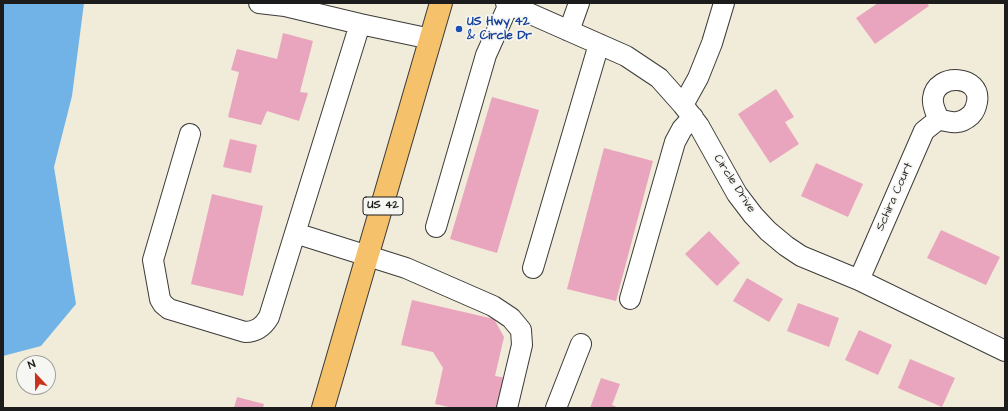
<!DOCTYPE html>
<style>
body{margin:0}
#map{position:relative;width:1008px;height:411px;overflow:hidden;background:#f0ecd9;font-family:"Architects Daughter",sans-serif}
canvas{display:block}
.frame{position:absolute;inset:0;border:4px solid #1c1c1c;pointer-events:none}
.north{position:absolute;left:16px;top:355px;width:40px;height:40px;box-sizing:border-box;background:#f6f6f2;border:1px solid #9f9f9c;border-radius:50%;rotate:338deg;font-size:11px;font-weight:700;line-height:16px;text-align:center;color:#1c1c1c}
.north::after{content:'';display:block;margin:auto;width:14px;height:18px;background:#c8321e;clip-path:polygon(50% 0,100% 100%,50% 72%,0 100%)}
</style>
<div id="map">
<canvas width="1008" height="411"></canvas>
<div class="frame"></div>
<div class="north">N</div>
</div>
<script>
const c = document.querySelector('canvas').getContext('2d');
c.lineJoin = 'round';
function fill(path, color) {
  c.fillStyle = color;
  c.fill(path, 'evenodd');
}
function stroke(path, color, width, dash) {
  c.strokeStyle = color;
  c.lineWidth = width;
  c.lineCap = dash ? 'butt' : 'round';
  c.setLineDash(dash || []);
  c.stroke(path);
}
function write(font, color, halo, rows, align = 'center') {
  c.font = font + ' "Architects Daughter",sans-serif';
  c.lineWidth = 3.5;
  c.setLineDash([]);
  c.textBaseline = 'middle';
  c.strokeStyle = halo;
  c.fillStyle = color;
  for (const [text, x, y, turn = 0] of rows) {
    c.save();
    c.translate(x, y);
    c.rotate((+turn || 0) * Math.PI / 180);
    c.textAlign = isNaN(turn) ? turn : align;
    if (halo) c.strokeText(text, 0, 0);
    c.fillText(text, 0, 0);
    c.restore();
  }
}
fill(new Path2D(`
 M3,3H84L72,96L54,167L76,304L41,346L3,356Z`), '#71b3e6');
fill(new Path2D(`
 M878,3H927L929,6L875,44L856,18Z
 M283,33L313,41L300,92L308,93L299,121L267,111L261,125L228,117L239,72L231,70L237,49L277,59Z
 M776,89L794,117L785,122L799,144L770,163L738,114Z
 M492,97L539,110L497,253L450,239Z
 M230,139L257,145L251,173L223,167Z
 M604,148L653,161L616,301L567,289Z
 M816,163L863,184L848,217L801,196Z
 M212,194L263,206L243,296L191,284Z
 M941,230L1000,257L986,285L927,258Z
 M709,231L740,263L717,286L685,254Z
 M747,278L783,299L769,322L733,301Z
 M412,300L494,319L504,337L495,376L507,378L500,408H454L435,404L443,368L433,352L401,345Z
 M798,303L839,318L829,347L787,331Z
 M859,330L892,345L878,375L845,360Z
 M910,359L955,378L942,407L898,388Z
 M601,378L620,384L612,405L619,408H590Z
 M237,397L264,404L263,408H234Z`), '#e9a5bd');
const minor = new Path2D(`
 M259,3L285,6L360,24
 M506,3L626,56L659,78L683,105L699,126L737,194L753,215L768,231L786,246L801,256L859,280L1005,351
 M569,31L579,3
 M683,105L698,78L712,43L724,3
 M190,134L153,260L160,299L163,304L169,309L245,332C256,332 263,327 269,317L360,24L431,39
 M436,227L486,55L509,4
 M295,233L406,268L493,306L511,318L521,330L522,345L507,408
 M533,268L599,44
 M859,280L924,131L939,119C951,123 960,125 971,115C975,111 976,108 977,102C982,75 936,72 933,98C932,105 936,113 939,119
 M630,299L675,142L682,129L693,117
 M556,408L581,344`);
const major = new Path2D(`
 M323,408L441,3`);
stroke(minor, '#3c3b38', 22);
stroke(major, '#3c3b38', 24);
stroke(minor, '#fff', 20);
stroke(major, '#f5c16b', 22);
for (const [x, y, r, color] of [
 [459,29,4,"#1a4fb4"]
]) {
  const dot = new Path2D();
  dot.arc(x, y, r, 0, 2 * Math.PI);
  c.fillStyle = color;
  c.fill(dot);
  stroke(dot, '#f6f6f2', 1.5);
}
for (const [x, y, w] of [
 [383,206,40]
]) {
  const box = new Path2D();
  box.roundRect(x - w / 2, y - 9, w, 18, 3);
  c.fillStyle = '#f6f6f2';
  c.fill(box);
  stroke(box, '#1c1c1c', 1);
}
write('bold 11px', '#1c1c1c', null, [
 ["US 42",383,206]
]);
write('bold 12px', '#164399', '#f6f6f2', [
 ["US Hwy 42",467,22],
 ["& Circle Dr",467,36]
], 'left');
write('12px', '#1c1c1c', '#f6f6f2', [
 ["Circle Drive",734,184,57],
 ["Schira Court",895,197,-66]
]);
</script>
